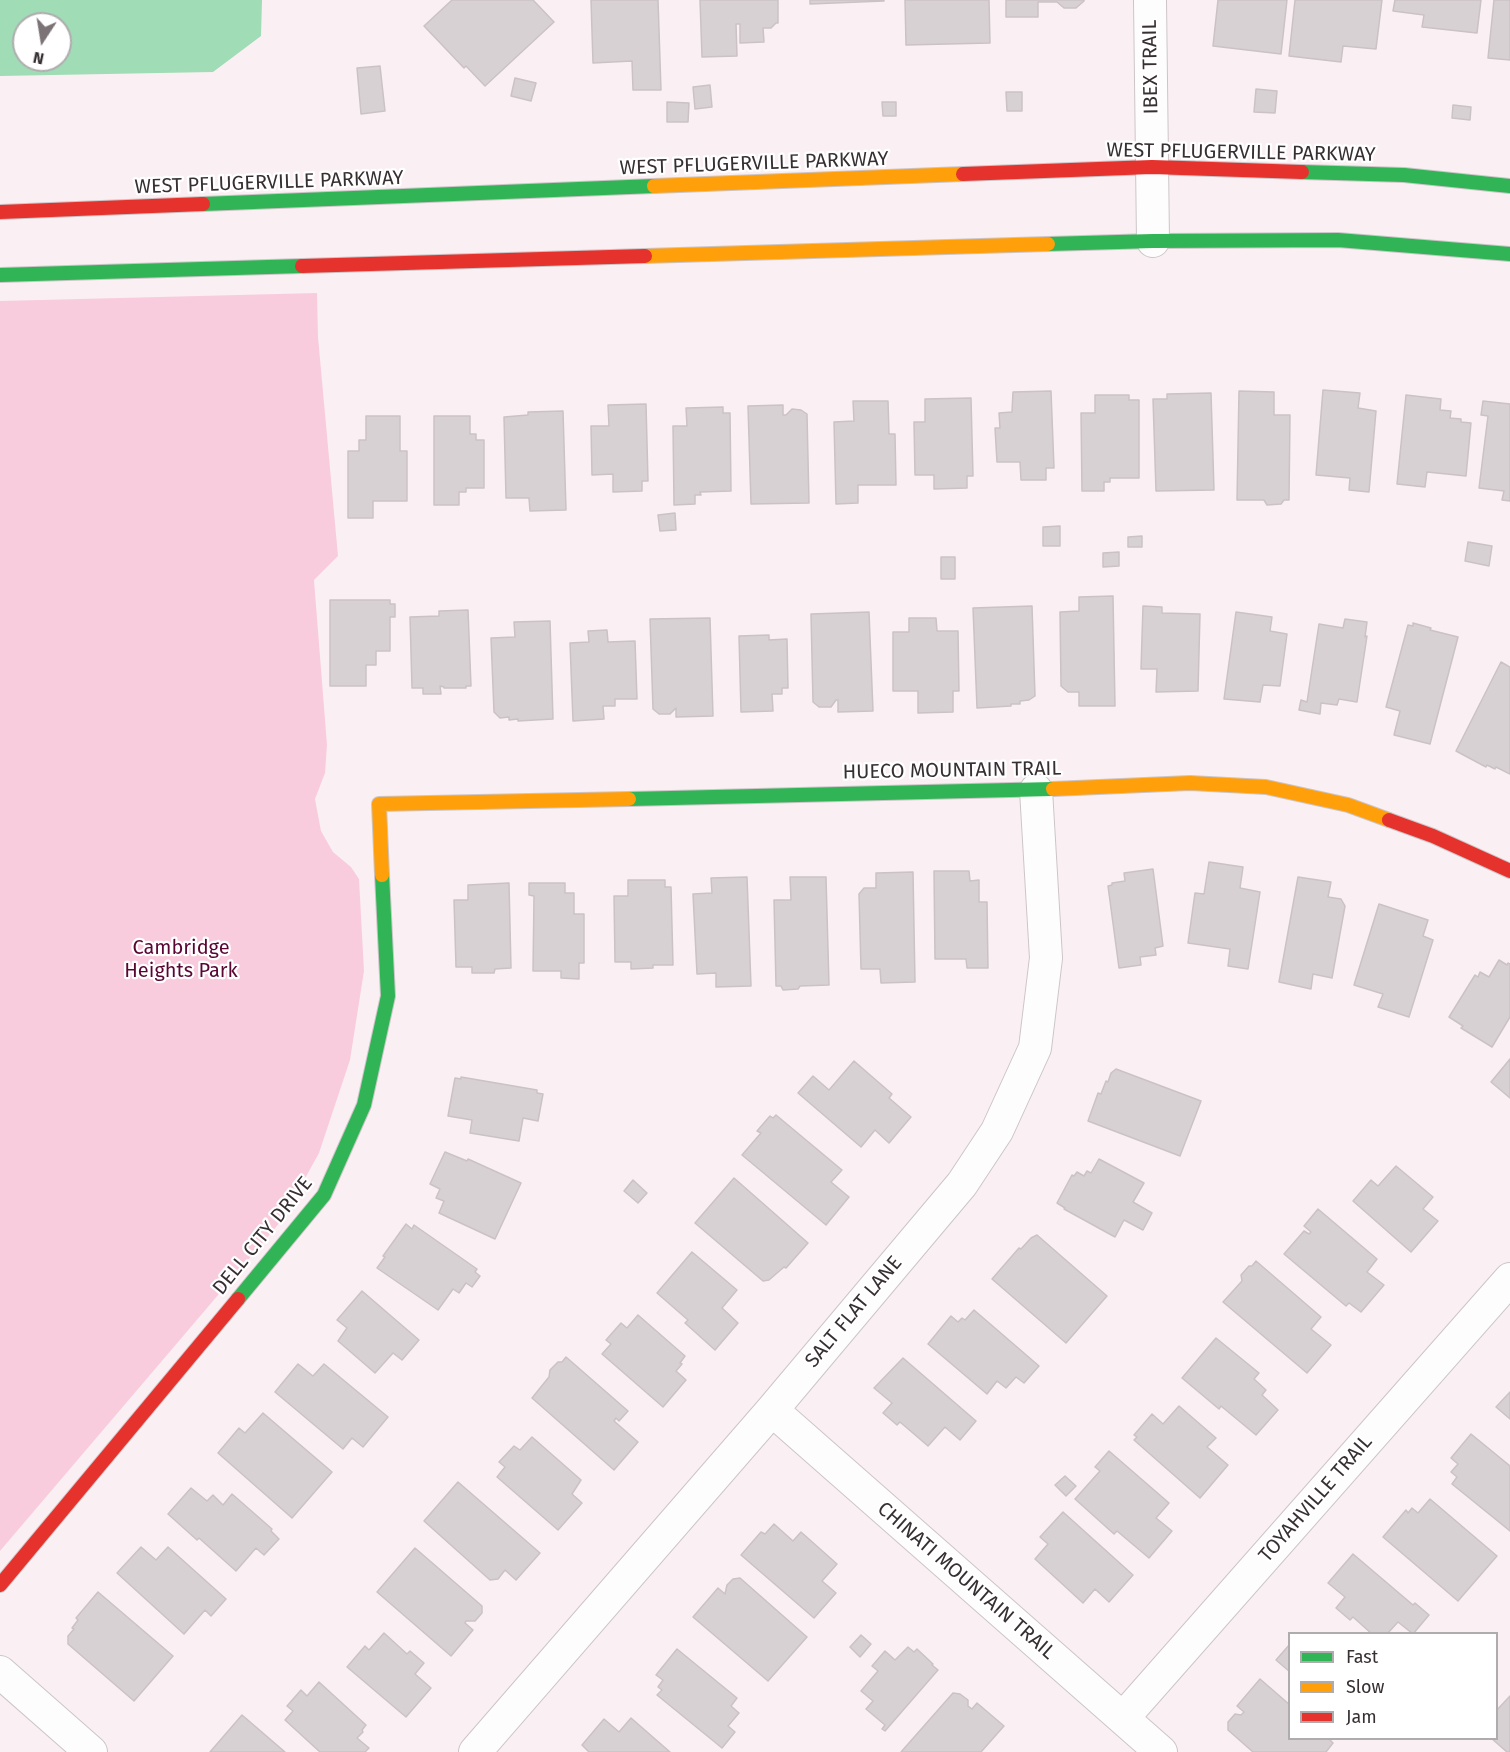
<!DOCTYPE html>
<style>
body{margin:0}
#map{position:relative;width:1510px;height:1752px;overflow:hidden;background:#faf0f3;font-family:"Fira Sans",sans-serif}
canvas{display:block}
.legend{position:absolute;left:1288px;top:1632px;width:210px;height:108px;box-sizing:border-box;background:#fff;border:2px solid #afacad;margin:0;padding:8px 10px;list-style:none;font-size:18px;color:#373032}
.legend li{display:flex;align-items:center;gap:12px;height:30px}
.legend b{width:30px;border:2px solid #afacad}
.north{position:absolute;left:12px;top:12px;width:60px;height:60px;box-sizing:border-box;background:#fff;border:2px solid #afacad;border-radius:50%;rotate:192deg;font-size:16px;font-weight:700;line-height:24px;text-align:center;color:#373032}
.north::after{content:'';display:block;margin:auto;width:21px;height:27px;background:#7b7376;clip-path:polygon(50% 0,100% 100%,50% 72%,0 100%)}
</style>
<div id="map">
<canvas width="1510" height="1752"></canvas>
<ul class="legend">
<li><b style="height:8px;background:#30b455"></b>Fast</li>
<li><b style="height:8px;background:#ff9f0a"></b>Slow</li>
<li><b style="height:8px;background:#e5322d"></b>Jam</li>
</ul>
<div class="north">N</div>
</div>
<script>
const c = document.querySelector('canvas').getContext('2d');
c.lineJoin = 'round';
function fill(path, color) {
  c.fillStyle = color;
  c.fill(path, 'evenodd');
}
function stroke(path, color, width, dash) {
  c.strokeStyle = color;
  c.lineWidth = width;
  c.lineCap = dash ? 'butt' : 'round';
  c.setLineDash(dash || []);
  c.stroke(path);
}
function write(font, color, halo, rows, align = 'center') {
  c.font = font + ' "Fira Sans",sans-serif';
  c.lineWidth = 4.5;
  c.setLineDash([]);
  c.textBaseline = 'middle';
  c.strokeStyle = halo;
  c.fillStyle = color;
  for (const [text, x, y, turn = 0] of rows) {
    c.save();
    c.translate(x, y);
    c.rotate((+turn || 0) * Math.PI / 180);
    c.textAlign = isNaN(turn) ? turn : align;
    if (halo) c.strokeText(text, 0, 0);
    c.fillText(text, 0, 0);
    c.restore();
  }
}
fill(new Path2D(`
 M317,293L318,337L338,556L314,580L327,745L325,773L315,799L321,831L333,852L351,867L359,879L364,971L350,1060L319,1153L282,1220L0,1551V301Z`), '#f9ccdd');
fill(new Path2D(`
 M0,0H262L261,36L213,72L0,76ZM24,24H60V60H24Z`), '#a0dcb5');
const building = new Path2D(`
 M452,0H533L554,22L485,86L466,66L464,68L424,26Z
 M591,0H658L661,90H633L632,61L593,63Z
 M700,0H778V23H776L771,28H763L764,42L740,43V24H736L737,56L702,57Z
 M810,0H884V1L810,4Z
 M905,0H989L990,43L906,45Z
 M1006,0H1084V1L1076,8H1064L1057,2H1038V17H1006Z
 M1218,0H1287L1281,54L1213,46Z
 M1295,0H1382L1376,49L1343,46L1341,62L1289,56Z
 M1395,0H1481L1477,33L1422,27L1424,15L1393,11Z
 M1494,0H1510V60L1488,58Z
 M380,66L385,111L361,114L357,68Z
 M515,78L536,83L531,101L511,96Z
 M710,85L712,107L695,109L693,87Z
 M1256,89L1277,91L1275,113L1254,112Z
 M1006,92H1022V111H1007Z
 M667,102L689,103L688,122H667Z
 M882,102H896V116H883Z
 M1453,105L1471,107L1470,120L1452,118Z
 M1323,390L1360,393L1358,408L1376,411L1369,492L1349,490L1350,478L1316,475Z
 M1051,391L1054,468H1046V480H1021L1020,462H997L995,428H1000L999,413L1012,412L1013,392Z
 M1239,391L1274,392V415H1290L1289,500H1284L1281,504L1267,505L1264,500H1237Z
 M1211,393L1214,490L1156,491L1153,399H1167V394Z
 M1095,395H1129V400H1139V478H1110V482H1104V491H1082L1081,413H1095Z
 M1406,395L1441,399L1440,410L1451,411L1450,418L1461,419V422L1471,423L1466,476L1427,472L1425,487L1397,484Z
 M971,398L973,476H967V488L934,489V475H915L914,422H925V399Z
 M853,401H888L889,434H895L896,485H858V503L836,504L834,422L854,421Z
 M1483,401L1510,404V501L1502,500L1504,491L1479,488L1488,416L1481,415Z
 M646,404L648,481H642V491L613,492V474L592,475L591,426H609L608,405Z
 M783,405V415H786L792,409L801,410L807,414L809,503L751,504L748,406Z
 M723,407V413H730L731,491L700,492L701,495H695V504L674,505L673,426H687L686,408Z
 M563,411L566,510L530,511L529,498H506L504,417L528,415V412Z
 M366,416H400V451H407V501H373V518H348V451H359V440H366Z
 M434,416H470V434H476V440H484V488H466V492H459V505H434Z
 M675,513L676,530L660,531L658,515Z
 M1060,526V546H1043V527Z
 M1142,536V547H1128V537Z
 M1468,542L1492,546L1489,566L1465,561Z
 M1119,552V566L1103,567V553Z
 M941,557H955V579H941Z
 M1113,596L1115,706H1079V692H1068L1061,686L1060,612L1079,611V597Z
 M330,600H390V604H395V617H390V651H376V665H366V686H330Z
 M1032,606L1035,696L1029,700L1020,701V704H1011V706L977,708L973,608Z
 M1143,606L1162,607V613L1200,614L1198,691L1156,692L1157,669H1141Z
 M468,610L471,686H466V688H444V687L440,686L441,694H423V688H412L410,617L439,616V611Z
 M869,612L873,711L838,712V700H836L831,707H819L813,702L811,614Z
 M1236,612L1272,617L1270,631L1287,634L1280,686L1263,685L1260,702L1224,699Z
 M710,618L713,716L676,717V708L670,714H659L653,709L650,619Z
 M909,618H936L937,631H958L959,691H953V712L918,713V691H893V632H909Z
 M1345,619L1367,622L1365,637L1367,636L1357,702L1339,699L1337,705L1321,703L1320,714L1299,710L1301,700L1307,702L1319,624L1343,628Z
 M550,621L553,719L518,721V719L509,720V717L500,718L494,712L491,638L515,637L514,622Z
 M1413,623L1431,628L1430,630L1458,637L1430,744L1394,735L1400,711L1386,707L1408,625L1413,626Z
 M607,630L608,642L635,641L637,699H615V706H603L604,719L573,721L570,643L589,642L588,631Z
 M769,635V640L787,639L788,688H782V694H772L773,711L741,712L739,636Z
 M1501,662L1510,667V774L1496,767L1495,769L1487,765L1486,767L1456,751Z
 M1209,862L1243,867L1240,888L1260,892L1248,969L1228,966L1230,949L1188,943L1195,893L1204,894Z
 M1153,869L1163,946L1155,948L1156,955L1140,957L1141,965L1119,968L1108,886L1112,885V883L1125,881L1124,873Z
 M934,871H969L970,881L979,880V902H987L988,968H967L966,959H935Z
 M913,872L915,982L881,983L880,969H861L859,894L864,888H876V873Z
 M747,877L751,986L716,987V973L697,974L693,894L712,893L711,878Z
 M790,877H826L829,985L800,986L798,989L783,990L781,986H776L774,900H791Z
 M1298,877L1331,882L1328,897L1341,899L1345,906L1332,978L1313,974L1311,989L1279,982Z
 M628,880H665V887H671L673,965H653V968L631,969V962H615L614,896H628Z
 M509,883L511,968L495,969L494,973H472V967H456L454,900H468V885Z
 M529,883H565V893H574V914H584V963H579V979L561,978V971H533L534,896L529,895Z
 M1379,904L1428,920L1423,936L1433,940L1409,1017L1378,1007L1383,994L1354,985Z
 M1499,960L1507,965L1508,963L1510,964V1017L1492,1047L1461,1028L1463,1026L1449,1017L1475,975L1478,977L1480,972L1489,977Z
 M1510,1059V1098L1491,1082Z
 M854,1061L892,1094L889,1098L911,1117L889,1143L875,1130L861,1147L798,1093L813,1076L829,1090Z
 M1116,1069L1201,1101L1180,1156L1088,1121L1098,1093L1101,1094L1106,1081L1108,1082L1111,1073Z
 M461,1077L537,1090V1093L543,1094L538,1121L523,1118L519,1141L470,1133L472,1120L448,1116L455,1078L461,1079Z
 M776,1115L842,1170L831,1182L849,1197L826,1225L742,1155L761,1133L757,1131L770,1116L773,1118Z
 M445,1152L467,1161L468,1159L521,1183L495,1239L439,1213L444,1201L436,1198L440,1189L430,1184Z
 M1099,1159L1144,1183L1133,1202L1152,1213L1143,1230L1124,1220L1115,1237L1064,1209L1065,1208L1057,1203L1072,1175L1074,1176L1077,1172L1084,1176L1087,1171L1091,1173Z
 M1396,1166L1433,1197L1423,1209L1438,1221L1411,1252L1353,1201L1371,1180L1378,1186Z
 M734,1178L808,1243L786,1268L784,1267L769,1280L763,1281L695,1223Z
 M633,1180L647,1193L638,1203L624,1191Z
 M1318,1209L1377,1259L1367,1272L1384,1285L1361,1312L1349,1303L1346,1306L1284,1254L1304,1231L1309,1234L1311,1232L1304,1226Z
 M406,1224L412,1229L414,1225L477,1269L475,1272L480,1276L472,1287L466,1283L459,1293L453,1289L438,1310L377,1268L385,1257L383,1256Z
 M1037,1235L1107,1296L1066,1343L992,1279L1019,1248L1021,1249L1031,1238Z
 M692,1252L737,1290L722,1308L738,1323L715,1350L685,1323L688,1320L657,1293Z
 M1256,1261L1321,1317L1311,1329L1331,1345L1307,1373L1223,1302L1242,1281L1241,1275L1249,1266H1252Z
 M362,1291L419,1340L402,1360L393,1353L375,1373L338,1341L347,1328L337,1320Z
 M974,1310L1039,1366L1024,1383L1016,1377L1006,1388L997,1381L987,1394L928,1344L951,1316L958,1322L962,1318L965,1320Z
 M638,1315L685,1356L680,1363L682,1364L676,1371L686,1380L663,1407L602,1354L611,1344L606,1340L621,1323L627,1328Z
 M1216,1338L1259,1373L1254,1379L1266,1390L1262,1395L1278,1410L1256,1435L1221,1406L1219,1409L1182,1378Z
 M566,1357L628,1411L619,1421L616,1418L614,1421L638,1442L614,1470L532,1398L549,1377L550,1370L558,1362H562Z
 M903,1358L976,1421L960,1440L945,1427L928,1446L900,1422L897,1425L883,1413L892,1403L874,1388Z
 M298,1364L313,1376L324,1364L388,1417L363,1447L352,1438L343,1449L275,1392Z
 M1510,1392V1419L1496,1407Z
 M1179,1406L1216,1438L1207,1447L1228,1465L1200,1498L1134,1440L1137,1437L1134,1435L1152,1414L1163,1424Z
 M263,1413L332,1472L292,1518L218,1453L239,1428L245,1433Z
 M1471,1434L1510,1466V1531L1452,1484L1457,1477L1451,1472L1458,1464L1451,1458Z
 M532,1437L581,1480L572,1494L582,1503L558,1530L497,1477L505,1467L499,1462L514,1446L520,1450Z
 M1109,1451L1169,1503L1156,1518L1172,1531L1149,1558L1117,1531L1114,1534L1075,1499L1100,1471L1095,1467Z
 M1065,1476L1076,1486L1066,1496L1055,1485Z
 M458,1482L540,1553L516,1580L505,1570L498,1579L490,1580L424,1521Z
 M191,1488L207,1501L213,1495L223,1505L232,1494L272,1529L271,1531L279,1539L264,1555L256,1548L236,1571L199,1538L197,1540L168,1514Z
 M1430,1499L1497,1556L1458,1601L1383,1537L1406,1510L1408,1513L1412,1508L1418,1513Z
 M1063,1512L1133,1575L1109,1602L1095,1589L1083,1603L1035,1559L1048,1544L1040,1537Z
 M774,1524L793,1541L801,1532L837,1564L822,1581L836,1593L814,1618L741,1555L761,1532L765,1534Z
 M141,1547L156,1560L168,1547L226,1599L211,1616L205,1610L184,1634L117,1573Z
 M415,1548L482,1606V1613L475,1621H466L465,1623L473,1630L451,1656L377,1592Z
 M1353,1554L1413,1605L1415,1603L1429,1615L1413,1634L1398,1622L1387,1634H1372L1353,1617L1350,1620L1336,1608L1345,1597L1328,1583Z
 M740,1578L807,1637L768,1681L693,1617L718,1588L725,1594L727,1585L733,1579Z
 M98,1592L173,1656L134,1701L68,1644V1636L74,1629L72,1628L78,1620L76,1618Z
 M384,1633L407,1654L410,1651L424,1663L415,1674L431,1688L406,1717L347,1667L365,1646L369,1650Z
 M861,1635L871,1644L860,1657L850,1647Z
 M1290,1644V1672L1276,1660Z
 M908,1647L914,1652L917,1649L933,1664L932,1665L938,1670L885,1731L882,1729L885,1725L866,1709L873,1701L861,1691L878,1671L872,1666L885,1651L895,1660Z
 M677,1649L737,1698L731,1706L739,1713L728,1726L735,1732L722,1748L657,1695L662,1690L658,1687L663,1680L656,1675Z
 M1260,1679L1290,1705V1738H1328L1333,1743L1326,1752H1253L1228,1730V1722L1235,1714L1241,1715L1244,1712L1237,1706Z
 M319,1682L366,1725L362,1730L363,1732L357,1738L369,1748L365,1752H320L285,1720L293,1711L287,1706L301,1690L307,1696Z
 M953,1693L960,1694L968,1700V1706L972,1709L977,1703L1004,1726L981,1752H901Z
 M1510,1696V1752H1507L1491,1738H1496V1711Z
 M242,1715L285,1752H210Z
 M631,1718L670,1752H589L582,1745L604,1719L619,1732Z`);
fill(building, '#d8d1d4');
stroke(building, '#cac2c5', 1.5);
const street = new Path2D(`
 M1150,0L1153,241
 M772,1410L1161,1752
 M0,1672L91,1752
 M1123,1718L1510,1279
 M475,1752L772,1410L962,1184L997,1131L1035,1048L1046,958L1036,790`);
const fast = new Path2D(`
 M1302,172L1404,175L1510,186
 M203,204L654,186
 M1048,244L1153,241L1338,240L1510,254
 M0,275L302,266
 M629,799L1053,789
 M238,1299L324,1195L364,1105L388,996L382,875`);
const slow = new Path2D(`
 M654,186L963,174
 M645,256L1048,244
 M1053,789L1190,783L1266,787L1348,805L1389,820
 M382,875L379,804L629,799`);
const jam = new Path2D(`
 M963,174L1152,167L1302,172
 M0,212L203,204
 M302,266L645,256
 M1389,820L1433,836L1510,871
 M0,1585L238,1299`);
stroke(street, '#ccc5c8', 34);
stroke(fast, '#ccc5c8', 16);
stroke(slow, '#ccc5c8', 16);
stroke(jam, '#ccc5c8', 16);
stroke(street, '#fefdfd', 32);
stroke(fast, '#30b455', 14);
stroke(slow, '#ff9f0a', 14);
stroke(jam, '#e5322d', 14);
write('20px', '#373032', '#fff', [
 ["IBEX TRAIL",1151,67,-91],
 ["WEST PFLUGERVILLE PARKWAY",1241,153,1],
 ["WEST PFLUGERVILLE PARKWAY",754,164,-2],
 ["WEST PFLUGERVILLE PARKWAY",269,183,-2],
 ["HUECO MOUNTAIN TRAIL",952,771,-1],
 ["DELL CITY DRIVE",263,1236,-51],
 ["SALT FLAT LANE",854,1312,-50],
 ["TOYAHVILLE TRAIL",1316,1499,-49],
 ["CHINATI MOUNTAIN TRAIL",966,1581,41]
]);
write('20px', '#590633', '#fff', [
 ["Cambridge",181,948],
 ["Heights Park",181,971]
]);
</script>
